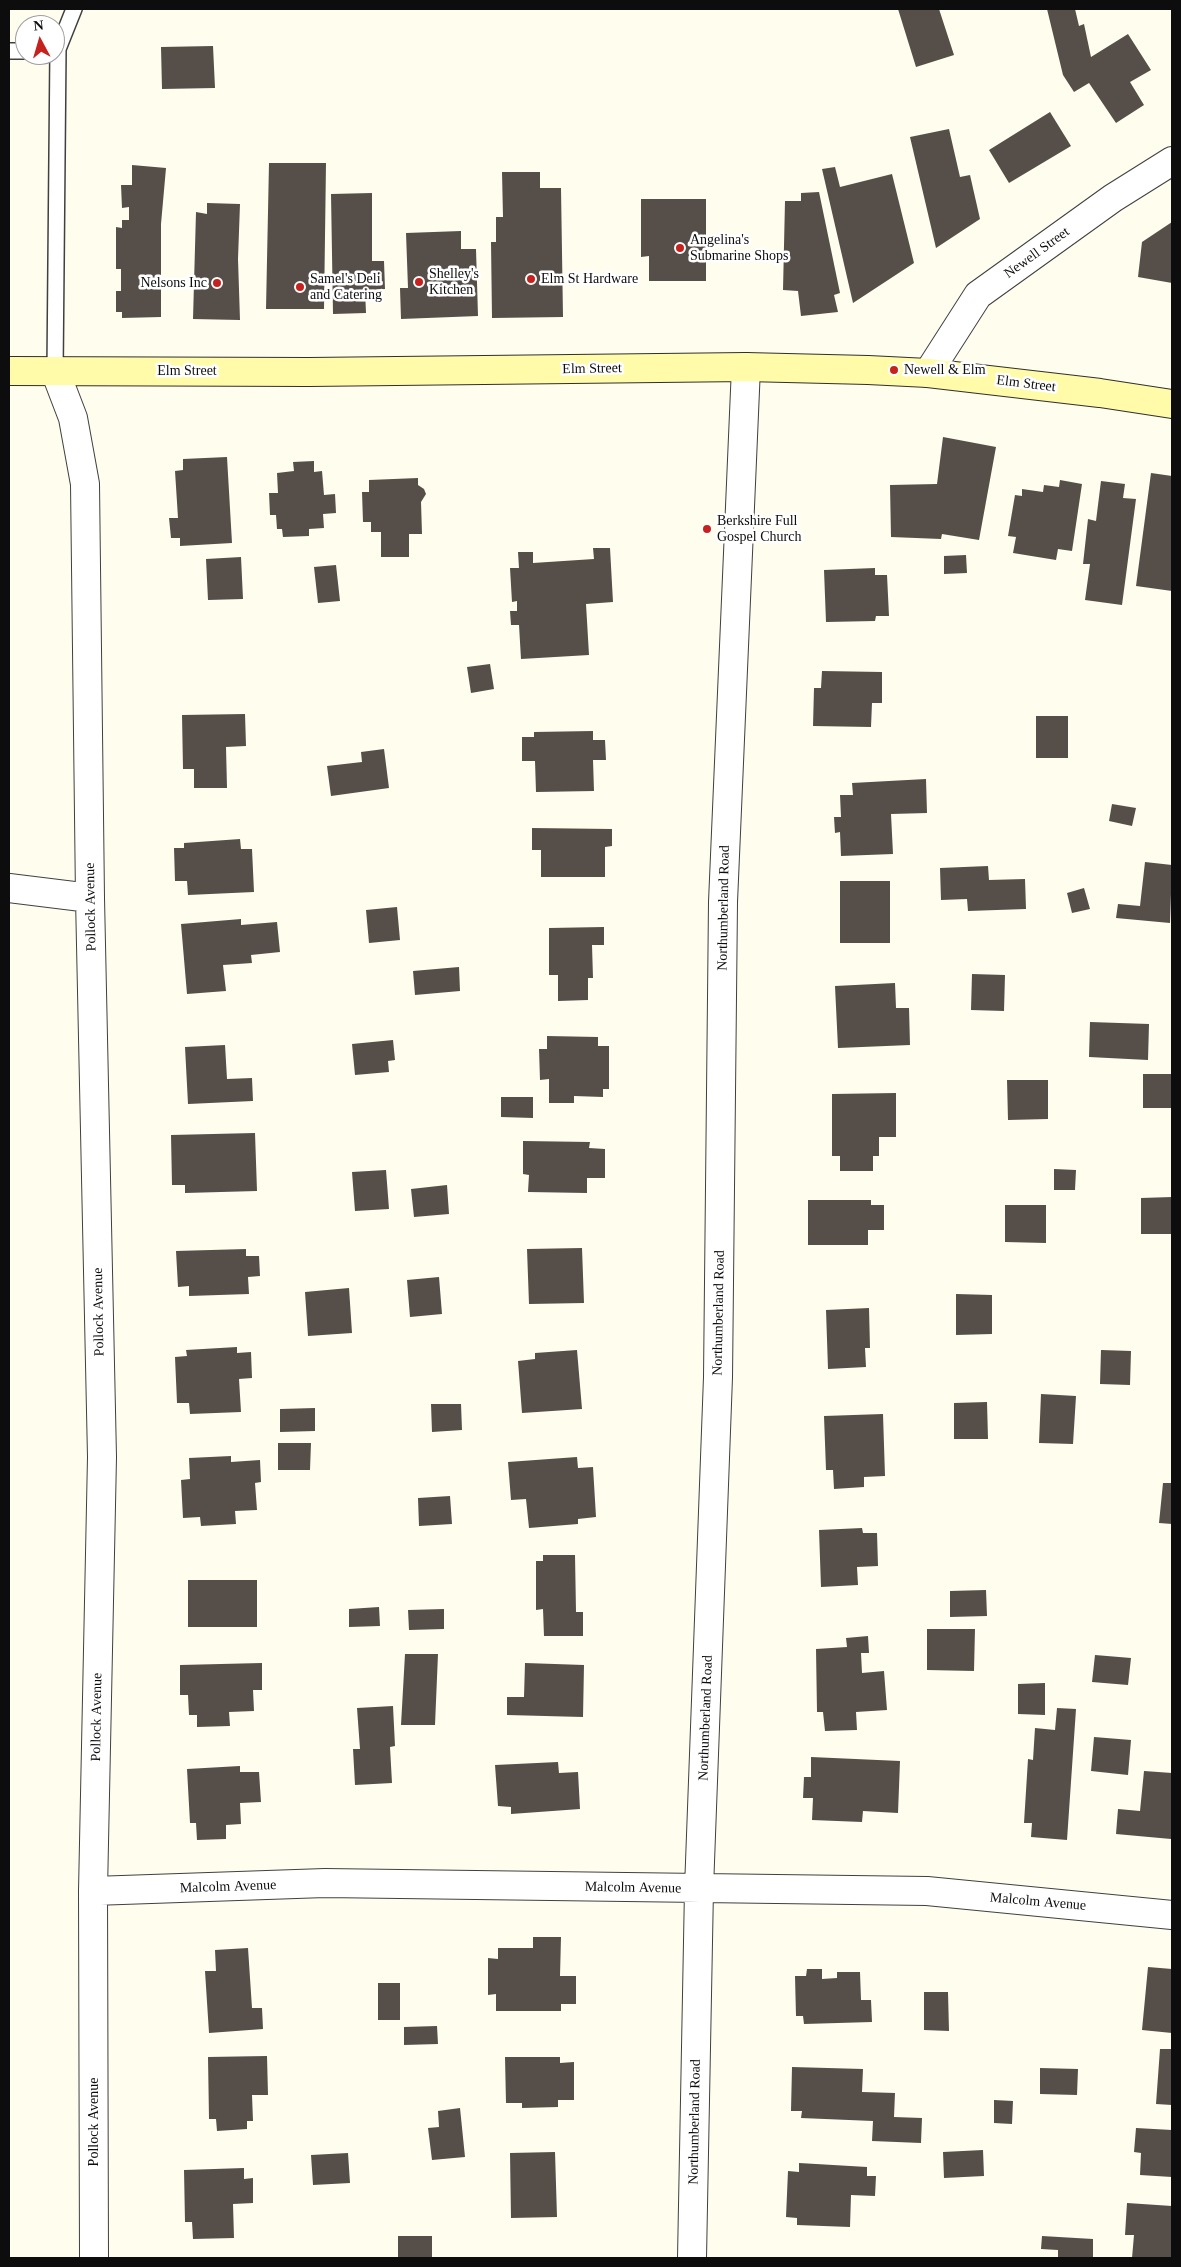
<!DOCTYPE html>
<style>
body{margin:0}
#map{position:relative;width:1181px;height:2267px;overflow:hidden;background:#fffded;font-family:Georgia,serif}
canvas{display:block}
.frame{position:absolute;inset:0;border:10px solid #0d0d0d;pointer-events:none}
.north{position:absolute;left:15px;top:15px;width:50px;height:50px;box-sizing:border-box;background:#fff;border:1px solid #9e9e9e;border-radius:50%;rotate:354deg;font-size:14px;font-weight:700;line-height:20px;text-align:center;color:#0d0d0d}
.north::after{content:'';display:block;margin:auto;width:18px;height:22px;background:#c5211e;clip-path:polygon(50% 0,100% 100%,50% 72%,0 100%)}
</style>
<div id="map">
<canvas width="1181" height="2267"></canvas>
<div class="frame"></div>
<div class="north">N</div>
</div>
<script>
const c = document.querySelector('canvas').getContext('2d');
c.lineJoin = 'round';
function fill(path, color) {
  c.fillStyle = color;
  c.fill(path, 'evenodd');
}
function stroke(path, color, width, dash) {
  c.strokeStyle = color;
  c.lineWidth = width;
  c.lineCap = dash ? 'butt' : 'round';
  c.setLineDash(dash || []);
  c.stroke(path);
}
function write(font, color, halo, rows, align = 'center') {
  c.font = font + ' Georgia,serif';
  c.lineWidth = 5;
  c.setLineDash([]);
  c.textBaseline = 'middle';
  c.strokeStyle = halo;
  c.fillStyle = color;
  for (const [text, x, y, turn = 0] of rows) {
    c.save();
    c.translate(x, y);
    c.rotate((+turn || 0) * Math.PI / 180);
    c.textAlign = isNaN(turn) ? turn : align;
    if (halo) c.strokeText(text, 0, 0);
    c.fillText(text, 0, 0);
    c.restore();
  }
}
fill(new Path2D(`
 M898,9H939L954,55L916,67Z
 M1047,9H1075L1079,26L1084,24L1091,57L1128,34L1151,70L1130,82L1144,105L1116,123L1089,83L1074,92L1063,75Z
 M213,46L215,88L162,89L161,47Z
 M1050,112L1071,146L1009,183L989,150Z
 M949,129L960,177L970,175L980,219L936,248L910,137Z
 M269,163H326L324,309H266Z
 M132,165L166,168L161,224V317L122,318V312H116V291H121V269H116V227L122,228V220H129V207L122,208L121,185H132Z
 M835,167L840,187L892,174L914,263L853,303L822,169Z
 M502,172H540V188H561L563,317L492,318L491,242H496V217H503Z
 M819,192L840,293L834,295L838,312L801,316L798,291L783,290L785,201H801V193Z
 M372,193V261H384L385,289L365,290L366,313L333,314L331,194Z
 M641,199H706V281H649V256L641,257Z
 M207,203L240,204L238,259L240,320L193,319L196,212L207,214Z
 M1172,222V283L1138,277L1142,242Z
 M461,231V249H476L478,316L401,319L400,288H408L406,233Z
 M943,437L996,447L979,540L942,534L941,539L891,537L890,485L937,484Z
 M227,457L232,543L180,546V538H171L169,518H178L175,471L183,470V459Z
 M314,461V472L322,471L324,495L335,494L336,513L323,514L324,528L309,529V536L283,537L282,529H277L276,515H270L269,493H278L277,473L294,471L293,462Z
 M1151,473L1172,476V591L1136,586Z
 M418,478V485L424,489L426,494L421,502L422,534H409V557H381V532H371V522H363L362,492H369V480Z
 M1060,480L1082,484L1072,551L1058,549L1056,560L1013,553L1016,537L1008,536L1015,495L1022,496V489L1043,492L1044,485L1059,487Z
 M1101,481L1125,484L1123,498L1136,499L1122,605L1085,600L1090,564H1083L1088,519L1096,521Z
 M593,548H610L613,602L586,604L589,655L521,659L519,625H511L510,611H517V601L512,602L510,568H519L518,552H533V563L594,559Z
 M966,555L967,573L944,574V556Z
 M241,557L243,599L208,600L206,559Z
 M336,565L340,601L318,603L314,567Z
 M875,568V575H887L889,616H876L875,621L826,622L824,570Z
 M490,664L494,689L471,693L467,667Z
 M822,671L882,672V703H872L871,727L813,726L814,688H821Z
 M245,714L246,746L226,747L227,788H194V769H183L182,715Z
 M1036,716H1068V758H1036Z
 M593,731V740H605L606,760H593L594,791L536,792L535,761H522V737H534V732Z
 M384,749L389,788L331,796L327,766L362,762L361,752Z
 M926,779L927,813L891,814L893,854L841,856L840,832L835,833L834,817H841L840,795H853L852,783Z
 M1112,804L1136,808L1132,826L1109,821Z
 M532,828L612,829V846L605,847V877H541V850H532Z
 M240,839L241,849H252L254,892L188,895L187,881H175L174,848H184V843Z
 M1145,862L1172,865L1170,923L1116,918L1118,904L1140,906Z
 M988,866L989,880L1025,879L1026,909L968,911L967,899L941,900L940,868Z
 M840,881H890V943H840Z
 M1084,888L1090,909L1072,913L1067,893Z
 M397,907L400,940L369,943L366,910Z
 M241,919V925L277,922L280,952L251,955L252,963L223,965L226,991L187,994L181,924Z
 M604,927V945H592L593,978H588V1000L558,1001V975H549V928Z
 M459,967L460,991L415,995L413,971Z
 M972,974L1005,975L1004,1011L971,1010Z
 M895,983L896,1008H909L910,1045L838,1048L835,986Z
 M1090,1022L1149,1024L1148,1060L1089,1057Z
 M547,1036L598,1037V1046H609V1089H603V1097L574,1096V1103H549V1079L540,1080L539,1049H547Z
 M393,1040L395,1060L388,1061L389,1072L355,1075L352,1044Z
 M225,1045L227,1079L252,1078L253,1101L188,1104L185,1047Z
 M1143,1074H1172V1108H1143Z
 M1007,1080H1048V1119L1008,1120Z
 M896,1093V1137H879V1156H873V1171H840V1156H832V1094Z
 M501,1097H533V1118L501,1117Z
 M255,1133L257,1191L185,1193V1185H172L171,1135Z
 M523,1141L590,1142L589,1148L605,1149V1178H587V1193L528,1192L529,1175L523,1174Z
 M1054,1169L1076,1170L1075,1190H1054Z
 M386,1170L389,1209L355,1211L352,1172Z
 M447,1185L449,1214L414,1217L411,1189Z
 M1172,1197V1234H1141V1198Z
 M808,1200H871V1205H884V1230H868V1245H808Z
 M1005,1205H1046V1243L1005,1242Z
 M582,1248L584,1303L529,1304L527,1249Z
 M246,1249V1256H259L260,1276L248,1277L249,1294L189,1296V1286L178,1287L176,1251Z
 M439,1277L442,1314L410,1317L407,1280Z
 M349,1288L352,1333L308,1336L305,1292Z
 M956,1294L992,1295V1334L956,1335Z
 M869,1308L870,1348H865L866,1367L828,1369L826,1310Z
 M237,1347V1353L251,1352L252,1378L239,1379L241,1412L190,1414L189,1403H177L175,1357L187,1356L186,1350Z
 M577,1350L582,1409L522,1413L518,1361L535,1359V1353Z
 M1101,1350L1131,1351L1130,1385L1100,1384Z
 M1041,1394L1076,1396L1073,1444L1039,1443Z
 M987,1402L988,1439H954V1403Z
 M431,1404H461L462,1430L432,1432Z
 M315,1408V1431L280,1432V1409Z
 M883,1414L885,1476L864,1477V1487L834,1489L833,1470H826L824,1416Z
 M278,1443H311L310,1470H278Z
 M231,1456V1462L260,1460L261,1482L255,1483L257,1510L235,1511L236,1524L201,1526L200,1517L183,1518L181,1480L190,1479L189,1458Z
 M577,1457L578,1468L593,1467L596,1517L578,1519V1524L529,1528L526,1499L511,1500L508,1462Z
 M1163,1483H1172V1524L1159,1523Z
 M450,1496L452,1524L419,1526L418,1498Z
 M862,1528L863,1533H877L878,1566L857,1567L858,1585L821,1587L819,1530Z
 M543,1555H575L576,1612H583V1636H544L543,1609L536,1610V1561H543Z
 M188,1580H257V1627H188Z
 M986,1590L987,1616L950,1617V1591Z
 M379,1607L380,1626L349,1627V1609Z
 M444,1609V1629L409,1630L408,1610Z
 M927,1629H975L974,1671L927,1670Z
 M868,1636L869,1653H861L862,1673L884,1671L887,1710L856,1712L857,1730L825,1731L823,1712H817L816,1649L847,1647L846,1638Z
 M405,1654H438L435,1725H401Z
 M1095,1655L1131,1658L1128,1685L1092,1682Z
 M262,1663V1690H253L254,1711L229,1712L230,1726L197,1727V1715H189L188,1695H180V1665Z
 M525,1663L584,1665L583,1717L507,1715V1697H524Z
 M1045,1683V1715L1018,1714V1684Z
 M393,1706L395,1746L390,1747L392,1783L355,1785L353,1749H360L357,1708Z
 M1057,1708L1076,1709L1067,1840L1031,1837L1032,1823H1024L1028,1759L1033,1760L1035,1728L1055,1730Z
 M1094,1737L1131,1740L1128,1775L1091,1771Z
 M811,1757L900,1761L898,1813L863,1811L862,1822L812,1820L813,1798H803L804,1777H811Z
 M558,1762L559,1773L578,1772L580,1809L511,1814V1807L498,1806L495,1765Z
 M240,1766V1772H259L261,1802L240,1803L241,1824L226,1825V1839L197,1840L196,1823H190L187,1769Z
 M1144,1771L1172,1773L1171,1839L1116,1834L1118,1809L1140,1811Z
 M533,1937H561L560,1976H576V2004H561V2011H496V1994L488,1995V1958L498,1959V1948H533Z
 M248,1948L252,2008H262L263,2029L209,2033L205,1971H216L215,1950Z
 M1148,1967L1172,1969V2033L1142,2030Z
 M807,1969H822V1979L837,1978V1972H860L861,2000H871L872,2022L804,2024L803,2016H796L795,1976H806Z
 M378,1983H400V2020H378Z
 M924,1992H948L949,2031L924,2030Z
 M437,2026L438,2044L404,2045V2027Z
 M1160,2049H1172V2105L1156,2104Z
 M267,2056L268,2095H252L253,2121H247V2129L217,2131L216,2119H209L208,2057Z
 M505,2057H560V2063L574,2062V2100H558V2107L522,2108V2103H506Z
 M792,2067L863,2069L862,2092L895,2093L894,2117L922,2118L921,2143L872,2141L873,2121L801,2118L802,2111H791Z
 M1040,2068L1078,2069L1077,2095L1040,2094Z
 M994,2100L1013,2101L1012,2124L994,2123Z
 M460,2108L465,2157L432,2160L428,2128L439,2127L438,2111Z
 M1136,2128L1172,2130V2177L1140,2175L1141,2153L1134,2152Z
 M983,2150L984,2176L944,2178L943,2152Z
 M555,2152L557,2217L511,2218L510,2153Z
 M348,2153L350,2183L313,2185L311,2155Z
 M799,2163L867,2167V2176H876L875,2196L851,2195L850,2227L797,2225V2218L786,2217L788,2171L799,2172Z
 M244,2168V2179L253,2178V2203L233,2204L234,2238L193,2239L192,2222H185L184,2170Z
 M1127,2203L1172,2206V2258H1132L1134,2235H1125Z
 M398,2236H432V2258H398Z
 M1042,2236L1093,2239V2258H1058V2250L1041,2249Z`), '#564f49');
const lane = new Path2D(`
 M55,49H58L74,9
 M9,51H25
 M55,371L58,49`);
const street = new Path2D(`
 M55,371L73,418L85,484L90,898L102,1457L93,1891L94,2258
 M928,373L978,295L1113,198L1172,161
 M9,888L90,898
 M93,1891L325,1883L927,1891L1172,1915
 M692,2258L699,1889L718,1377L723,902L746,367`);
const secondary = new Path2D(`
 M9,371L309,372L746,367L868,370L928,373L1100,393L1172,404`);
stroke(lane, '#404040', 18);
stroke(street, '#404040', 30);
stroke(secondary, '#2f2f2f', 30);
stroke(lane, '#fff', 15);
stroke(street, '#fff', 28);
stroke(secondary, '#fffba8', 28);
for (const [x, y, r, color] of [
 [680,248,5,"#c5211e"],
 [531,279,5,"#c5211e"],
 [419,282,5,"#c5211e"],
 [217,283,5,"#c5211e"],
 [300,287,5,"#c5211e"],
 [894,370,5,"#c5211e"],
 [707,529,5,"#c5211e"]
]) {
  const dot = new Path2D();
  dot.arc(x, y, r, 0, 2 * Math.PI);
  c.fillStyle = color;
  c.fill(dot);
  stroke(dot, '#fff', 2);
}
write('14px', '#0d0d0d', '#fff', [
 ["Angelina's",690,240],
 ["Submarine Shops",690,256],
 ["Shelley's",429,274],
 ["Kitchen",429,290],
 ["Samel's Deli",310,279],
 ["and Catering",310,295],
 ["Elm St Hardware",541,279],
 ["Nelsons Inc",207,283,"right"],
 ["Newell & Elm",904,370],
 ["Berkshire Full",717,521],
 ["Gospel Church",717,537]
], 'left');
write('14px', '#0d0d0d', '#fff', [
 ["Newell Street",1037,253,-36],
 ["Elm Street",592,369,-1],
 ["Elm Street",187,371],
 ["Elm Street",1026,384,7],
 ["Pollock Avenue",91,907,-91],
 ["Northumberland Road",724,908,-89],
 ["Pollock Avenue",99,1312,-91],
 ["Northumberland Road",719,1313,-89],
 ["Pollock Avenue",97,1717,-89],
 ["Northumberland Road",706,1718,-88],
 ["Malcolm Avenue",228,1887,-2],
 ["Malcolm Avenue",633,1888,1],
 ["Malcolm Avenue",1038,1902,5],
 ["Pollock Avenue",94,2122,-90],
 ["Northumberland Road",695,2122,-89]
]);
</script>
